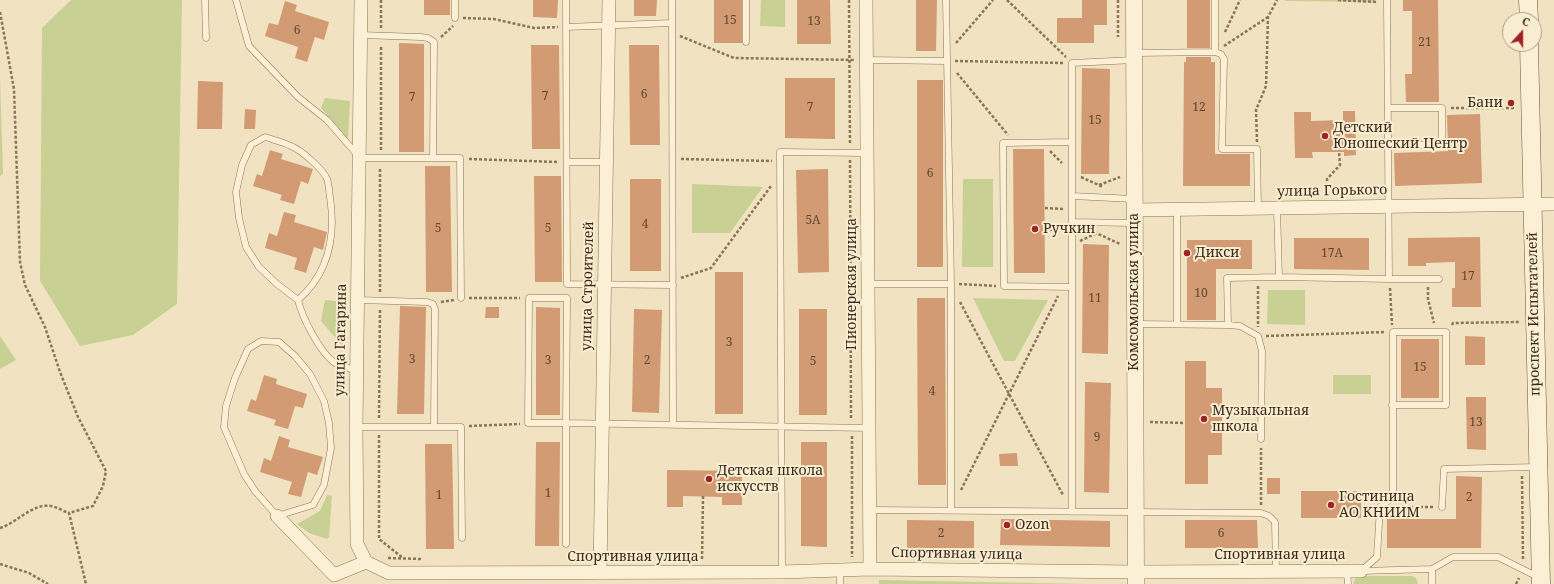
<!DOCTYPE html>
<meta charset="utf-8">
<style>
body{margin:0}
#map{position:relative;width:1554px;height:584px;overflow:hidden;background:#f1e3c1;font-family:"Noto Serif",serif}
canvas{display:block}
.north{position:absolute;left:1502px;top:12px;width:40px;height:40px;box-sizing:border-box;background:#f8edd1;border:1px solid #ac9f89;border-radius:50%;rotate:21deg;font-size:11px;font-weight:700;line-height:16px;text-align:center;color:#3b2b1c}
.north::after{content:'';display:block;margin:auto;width:14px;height:18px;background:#a02223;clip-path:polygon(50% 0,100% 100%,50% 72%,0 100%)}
</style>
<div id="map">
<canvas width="1554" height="584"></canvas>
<div class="north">С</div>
</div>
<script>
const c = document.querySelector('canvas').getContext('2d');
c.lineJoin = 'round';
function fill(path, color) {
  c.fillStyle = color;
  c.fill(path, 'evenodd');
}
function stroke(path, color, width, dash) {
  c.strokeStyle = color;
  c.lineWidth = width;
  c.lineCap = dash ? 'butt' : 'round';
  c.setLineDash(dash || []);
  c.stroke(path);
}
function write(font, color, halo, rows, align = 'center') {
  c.font = font + ' "Noto Serif",serif';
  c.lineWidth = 4;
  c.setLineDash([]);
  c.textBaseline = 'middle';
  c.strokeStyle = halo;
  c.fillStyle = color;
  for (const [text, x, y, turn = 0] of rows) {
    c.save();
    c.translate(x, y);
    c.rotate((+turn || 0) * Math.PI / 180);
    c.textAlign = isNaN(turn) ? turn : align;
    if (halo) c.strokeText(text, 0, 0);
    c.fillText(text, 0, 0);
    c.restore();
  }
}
fill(new Path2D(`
 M71,0H182L177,304L133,335L80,346L40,281L42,28Z
 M761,0H785V27L760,26Z
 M1285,0H1375V2L1285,1Z
 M0,76L3,174L0,176Z
 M325,98L350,101L348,139L321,108Z
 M963,179H993V267H962Z
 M692,184L763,187L730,233H692Z
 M1268,290H1305V325L1267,324Z
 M973,298L1048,300L1015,361H1004Z
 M325,300L344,302L343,347L321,321Z
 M0,336L16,360L0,369Z
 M1333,375H1371V394H1333Z
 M327,495L332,496L329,537L327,539L309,533L297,524L320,511Z
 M1359,576H1412L1416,578L1418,584H1353L1355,579Z
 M879,580L1089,584H879Z`), '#c9d094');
fill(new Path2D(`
 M424,0H450V15H424Z
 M533,0H558L557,18L533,17Z
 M634,0H657L656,16H634Z
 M714,0H742V43H714Z
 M797,0H830L831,44H797Z
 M916,0H937L936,51H916Z
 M1082,0H1107V25H1094V43H1057V18H1082Z
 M1187,0H1210V48H1187Z
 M1403,0H1438L1439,102H1406L1405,74H1412V11H1403Z
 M285,1L297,5L295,11L329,22L324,40L315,37L307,62L295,58L298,47L265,36L269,23L278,25Z
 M399,43L424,44V152H399Z
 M531,45H559L560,149H532Z
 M629,45H659L660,145H630Z
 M1186,57H1211V62H1215V154H1250V186H1183L1184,62H1186Z
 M1082,68L1110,69L1109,174H1081Z
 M785,78H835V139L785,138Z
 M917,80H943V267H917Z
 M198,81L223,82L222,129H197Z
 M245,109L256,110L255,129H244Z
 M1343,111H1355L1356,155L1344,156V152H1312L1313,158H1295L1294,112H1311V121L1343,120Z
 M1480,114L1482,183L1395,186L1394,153L1448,151L1447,115Z
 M1013,149H1044L1045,273H1014Z
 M270,150L283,154L281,159L313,169L308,184L301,181L294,204L280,200L282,195L253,186L257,174L262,176Z
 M425,166H450L452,292H426Z
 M828,169L829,272L798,273L796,170Z
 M534,176H561L562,282H535Z
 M630,179H661V271H630Z
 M284,212L296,215L294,222L327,232L323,250L314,247L306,273L294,269L297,258L265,248L269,233L277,236Z
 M1480,237L1481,307H1452V288H1455V262L1426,263V266H1408V238Z
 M1294,238H1369V270L1294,269Z
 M1187,240H1252V269H1216V320H1187Z
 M1083,244L1109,245L1108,354L1082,353Z
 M715,272H743V414H715Z
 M917,298H945L946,485H918Z
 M400,306L426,307L424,414H397Z
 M486,307H499V318H485Z
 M536,307L560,308V415H536Z
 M634,309L662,310L659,413L632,412Z
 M799,309H827V415H799Z
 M1465,336L1485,337V365H1465Z
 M1401,339H1439V398H1401Z
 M1185,361H1206V388H1222V455H1208V484H1185Z
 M264,375L277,379L276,384L307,394L303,408L295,406L288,429L274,425L276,420L247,411L251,399L256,401Z
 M1085,382L1111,383L1109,493L1084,492Z
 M1466,397H1486V450L1467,449Z
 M279,436L290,440L288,447L323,457L317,475L308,472L301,497L288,494L292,482L260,472L264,458L271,461Z
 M536,442H560L559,546H535Z
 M801,442H827V547L801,546Z
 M425,444H452L454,549H426Z
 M1017,453L1018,466H1000L999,454Z
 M667,470L742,471V505H722V497L683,496V507H667Z
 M1456,476L1482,477L1481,548H1387V519H1456Z
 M1267,478H1280V494H1267Z
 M1301,491H1361V518H1301Z
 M1001,519L1110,521V547L1000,545Z
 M907,520L974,521V548H907Z
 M1185,520H1257L1258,548H1185Z`), '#d29b74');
const service = new Path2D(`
 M205,0L206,38
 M236,0L249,46L298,97L327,120L360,158H460L461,298
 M455,0V18
 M566,0L567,284L673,285
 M672,0L673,424
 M746,0V42
 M1387,0L1389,279H1439
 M566,27L672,23
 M360,35L421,37L428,38L434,42L433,158
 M1215,52L1221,54L1224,59L1222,149H1257L1258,208
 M1135,53L1215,52V0
 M867,60L947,61
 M1388,108H1442V145H1388
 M1072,142L1003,143L1004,286L1072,287
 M567,162H606
 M1072,196L1134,199
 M1072,222L1134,223
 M1279,277L1389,279
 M868,284H951L946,0
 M951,284V510
 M298,300L277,284L259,267L246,247L239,218L236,192L242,165L251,145L265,137C274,140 283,142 291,146C301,150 323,169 327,179C329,184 329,192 330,197C336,237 329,273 298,300C302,317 320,353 335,363C341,366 349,368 356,371
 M357,300L427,302L433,304L435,309L434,427
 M1136,324L1228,325L1240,326L1258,336L1262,351L1261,439
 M1177,324V209
 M1228,325L1227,278L1279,277L1277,208
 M261,341L279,342L295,356L310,374L324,401L329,423L331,448L324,485L313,505L277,516L255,491L244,474L224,427L226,406L235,378L248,349Z
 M356,427H461L462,538
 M1442,507L1444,469L1536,467
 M870,510L1261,513L1269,516L1275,522L1276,571
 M1072,512V63L1134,60
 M566,544V423H528L529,298H567L566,423L869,428
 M1432,569V584
 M1347,571L1348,584
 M1361,571L1377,557L1380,507L1388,501L1393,490V332H1446V405H1392
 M1361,571L1432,569L1453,557H1498L1538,577
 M782,572L780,152L867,153
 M840,584V569`);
const minor = new Path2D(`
 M866,0L870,569
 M1134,210L1554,204
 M277,516L334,575L366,562L357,544L356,427L361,0
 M366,562L389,573L782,572L870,569L1136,572L1361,571
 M600,573L609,0`);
const tertiary = new Path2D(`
 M1134,0L1136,584`);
const secondary = new Path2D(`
 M1528,0L1529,20
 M1529,44L1541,584`);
stroke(service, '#8c7457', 7);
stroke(minor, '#8c7457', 14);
stroke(tertiary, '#8c7457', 17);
stroke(secondary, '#6e543a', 19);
stroke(new Path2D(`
 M849,0L850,145
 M1007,0L1066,57
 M1118,0V37
 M1338,0L1378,2
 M0,12L14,89L20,262L25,285L45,327L60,372L78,417L106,471L103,486L93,506L69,513L86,584
 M463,18L494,19L534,28L558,27
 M381,28V0
 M1225,32L1240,0
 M680,36L734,58L855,60
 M441,37L453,26
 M956,43L993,0
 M1224,46L1268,17
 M955,61L1064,63
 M957,73L1008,135
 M1451,108H1515
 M1257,142L1256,110L1266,86L1268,17L1277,0
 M381,150V45
 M1050,151L1062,163
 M469,159L558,162
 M681,159L772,161
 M850,160L851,419
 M1081,177L1103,187
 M1099,185L1120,177
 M1327,196V179L1340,165L1339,152
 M1045,208L1065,209
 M1045,230L1065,229
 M1094,232L1120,244
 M1080,241L1097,233
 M681,278L711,268L771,186
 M959,284L996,286
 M1258,286V327
 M1428,287V299L1434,323
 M1390,288L1392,325
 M380,292V167
 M469,298H520
 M441,302L454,300
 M960,302L1063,495
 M1452,325L1453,323L1519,322
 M1266,336L1385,332
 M379,418L380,309
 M1150,422L1185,423
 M469,426L520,424
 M379,435V539L403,558
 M852,436V557
 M1522,476L1523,559
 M961,490L1058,296
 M1261,505V448
 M1395,507H1434
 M0,528C17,523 32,503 51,506C57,507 63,511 69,513
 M388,558L421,559
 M702,559L703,496
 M0,564L29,573L48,584
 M1516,584L1519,578`), '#8c7457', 2.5, [3, 2]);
stroke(service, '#fbf0d5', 6);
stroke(minor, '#fbf0d5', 13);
stroke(tertiary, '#fbf0d5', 16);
stroke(secondary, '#fbf0d5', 18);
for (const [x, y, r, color] of [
 [1511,103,4,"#a02223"],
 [1325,136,4,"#a02223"],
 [1035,229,4,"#a02223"],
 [1187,253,4,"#a02223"],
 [1204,419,4,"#a02223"],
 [709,479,4,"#a02223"],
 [1331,505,4,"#a02223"],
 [1007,525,4,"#a02223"]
]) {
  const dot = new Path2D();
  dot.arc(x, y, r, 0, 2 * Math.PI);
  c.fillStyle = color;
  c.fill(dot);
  stroke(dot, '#f8edd1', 1.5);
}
write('12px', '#614732', null, [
 ["15",730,21],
 ["13",814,22],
 ["6",297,31],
 ["21",1425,43],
 ["6",644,95],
 ["7",545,97],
 ["7",412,98],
 ["7",810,108],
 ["12",1199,108],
 ["15",1095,121],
 ["6",930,174],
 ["5А",813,221],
 ["4",645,225],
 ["5",438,229],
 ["5",548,229],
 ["17А",1332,254],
 ["17",1468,277],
 ["10",1201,294],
 ["11",1095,299],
 ["3",729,343],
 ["3",412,360],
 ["3",548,361],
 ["2",647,361],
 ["5",813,362],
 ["15",1420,368],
 ["4",932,392],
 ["13",1476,423],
 ["9",1097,438],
 ["1",548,494],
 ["1",439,496],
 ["2",1469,498],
 ["2",941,534],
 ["6",1221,534]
]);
write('14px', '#3b2b1c', '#f8edd1', [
 ["Бани",1503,103,"right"],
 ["Детский",1333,128],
 ["Юношеский Центр",1333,144],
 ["Ручкин",1043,229],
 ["Дикси",1195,253],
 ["Музыкальная",1212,411],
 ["школа",1212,427],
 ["Детская школа",717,471],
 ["искусств",717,487],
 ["Гостиница",1339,497],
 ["АО КНИИМ",1339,513],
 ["Ozon",1015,525]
], 'left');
write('14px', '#3b2b1c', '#f8edd1', [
 ["улица Горького",1332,191,-1],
 ["Пионерская улица",852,284,-90],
 ["улица Строителей",588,286,-89],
 ["Комсомольская улица",1134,292,-90],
 ["проспект Испытателей",1534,314,-91],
 ["улица Гагарина",341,340,-89],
 ["Спортивная улица",957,554,1],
 ["Спортивная улица",1280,555],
 ["Спортивная улица",633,557]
]);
</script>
